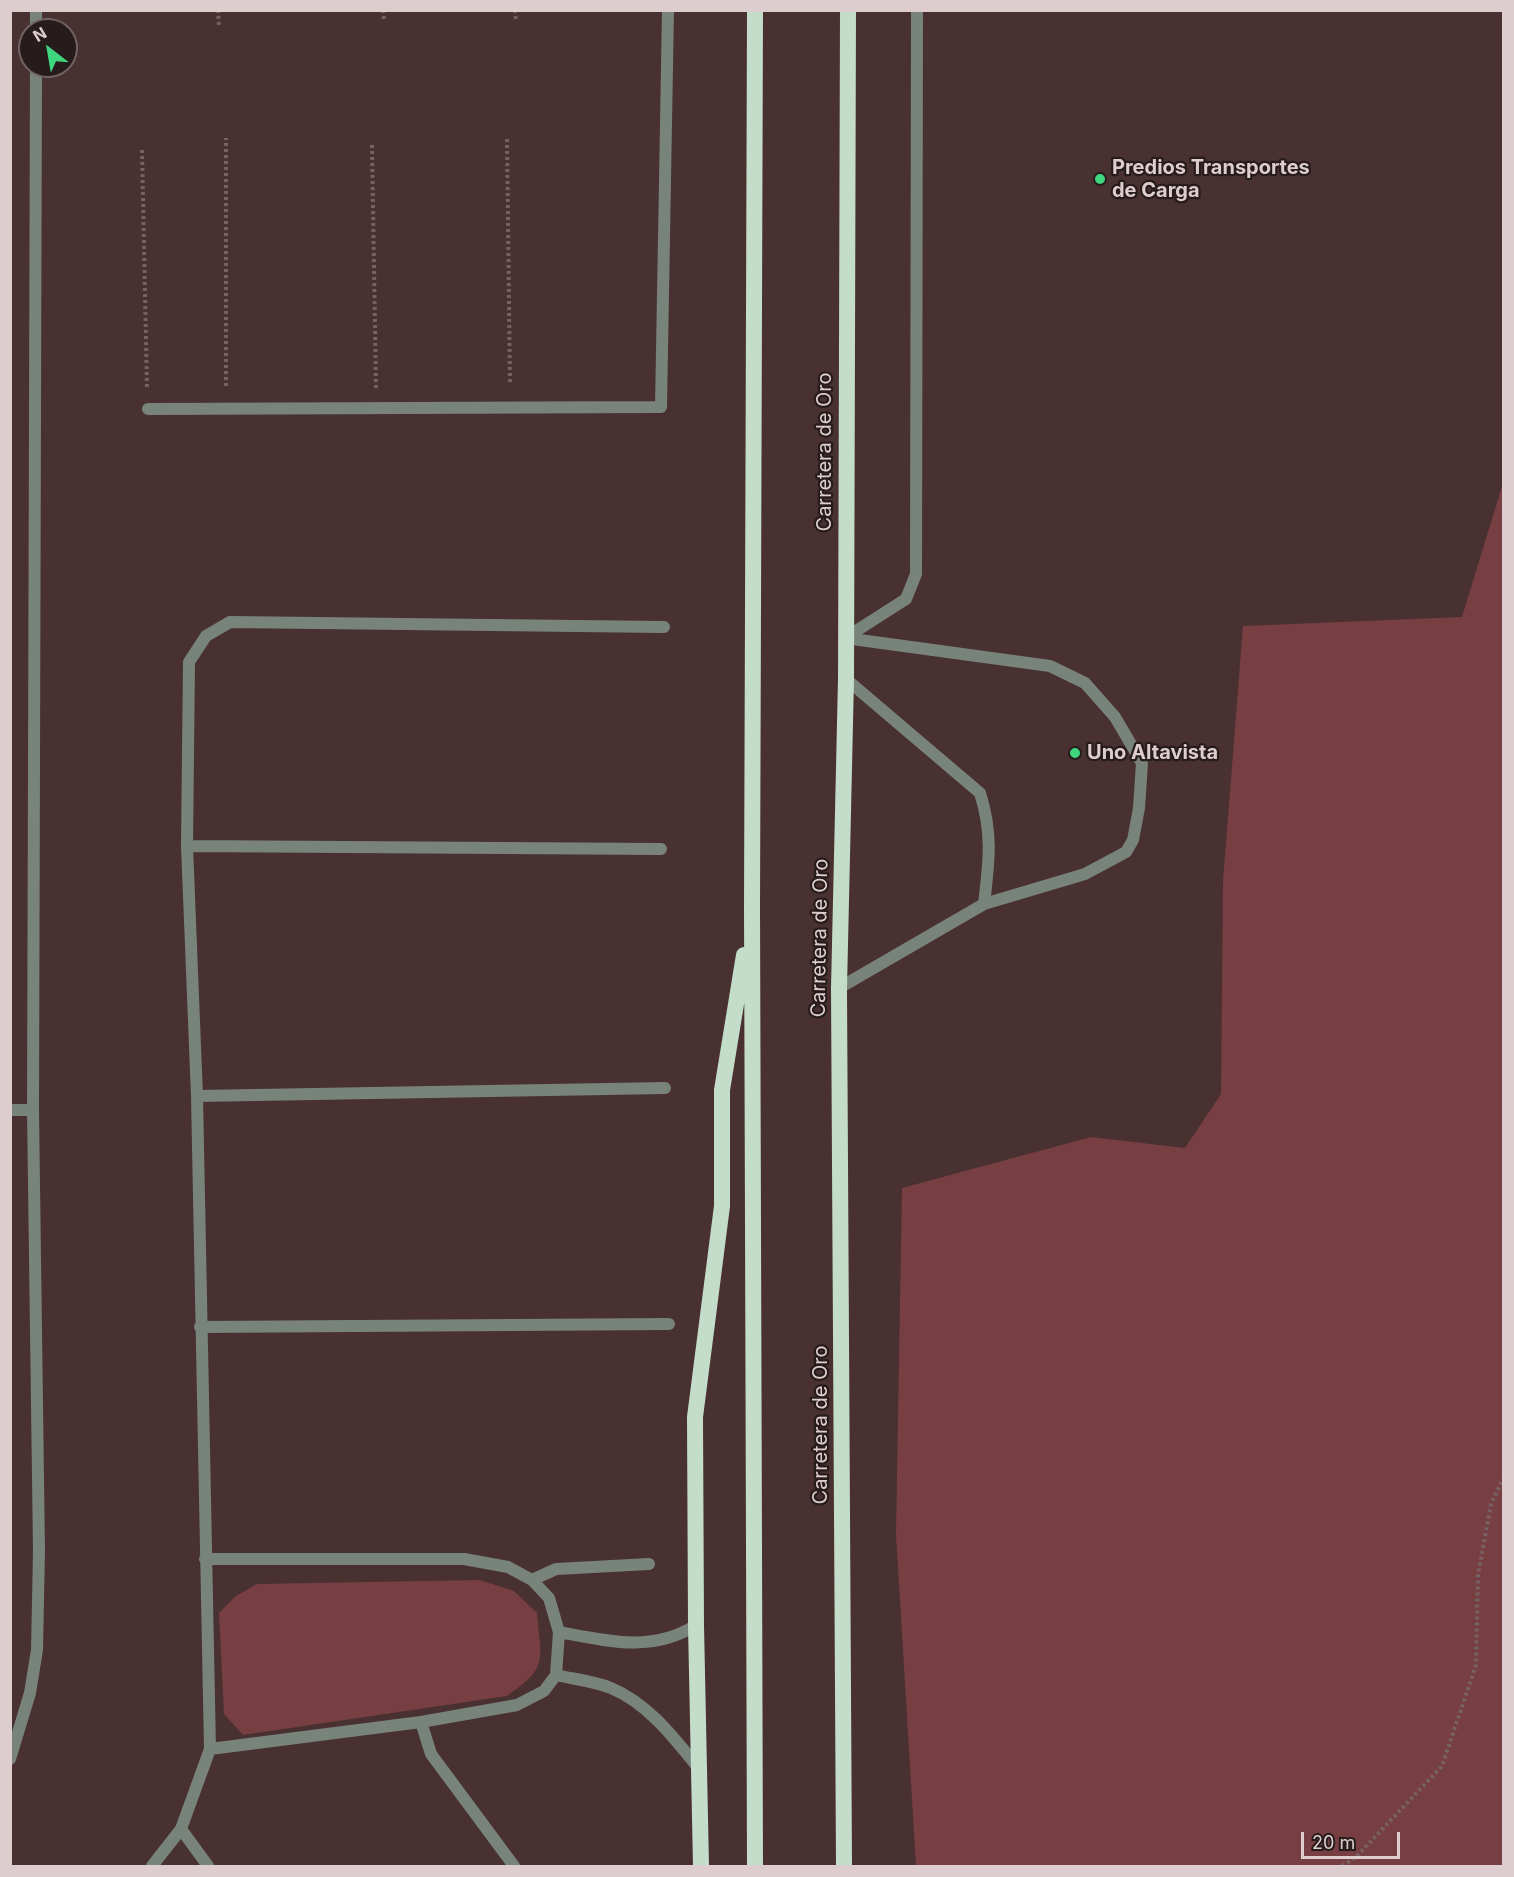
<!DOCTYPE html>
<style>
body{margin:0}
#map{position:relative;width:1514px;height:1877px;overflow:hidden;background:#493031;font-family:Inter,sans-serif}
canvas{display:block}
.frame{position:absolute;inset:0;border:12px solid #decdce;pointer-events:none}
.north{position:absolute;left:18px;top:18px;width:60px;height:60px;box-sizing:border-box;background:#271c1c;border:2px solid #706363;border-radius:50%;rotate:329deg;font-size:16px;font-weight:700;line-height:24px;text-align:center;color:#decdce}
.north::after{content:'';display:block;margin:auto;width:21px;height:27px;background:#3fd77d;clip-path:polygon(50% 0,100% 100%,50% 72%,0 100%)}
.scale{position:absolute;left:1301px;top:1832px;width:99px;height:27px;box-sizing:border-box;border:3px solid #decdce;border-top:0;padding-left:8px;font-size:18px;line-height:21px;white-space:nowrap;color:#decdce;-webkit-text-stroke:4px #271c1c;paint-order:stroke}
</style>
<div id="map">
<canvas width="1514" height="1877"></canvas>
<div class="frame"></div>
<div class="north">N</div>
<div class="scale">20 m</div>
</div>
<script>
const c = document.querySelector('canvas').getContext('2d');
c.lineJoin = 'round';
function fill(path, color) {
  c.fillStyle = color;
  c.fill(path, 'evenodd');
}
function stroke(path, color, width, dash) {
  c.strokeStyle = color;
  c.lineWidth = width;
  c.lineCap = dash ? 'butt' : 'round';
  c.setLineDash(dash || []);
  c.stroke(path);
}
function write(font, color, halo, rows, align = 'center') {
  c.font = font + ' Inter,sans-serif';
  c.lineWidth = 4.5;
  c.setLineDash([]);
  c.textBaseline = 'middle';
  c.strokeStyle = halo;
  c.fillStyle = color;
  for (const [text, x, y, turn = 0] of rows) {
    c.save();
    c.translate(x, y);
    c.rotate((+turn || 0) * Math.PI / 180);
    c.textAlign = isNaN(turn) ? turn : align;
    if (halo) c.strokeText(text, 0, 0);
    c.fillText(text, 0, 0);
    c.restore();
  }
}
fill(new Path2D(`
 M1503,483V1866H916L896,1534L902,1188L1091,1137L1185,1148L1221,1094L1223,881L1243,626L1462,617Z
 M480,1580L514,1591L537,1613C541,1661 549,1667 507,1696L243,1735L224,1714L219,1613L236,1596L257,1584Z`), '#773f42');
stroke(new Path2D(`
 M218,10L219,27
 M383,10L384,20
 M515,10L516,22
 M507,139L510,384
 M372,145L376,388
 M142,150L147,387
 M226,386V138
 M1342,1866L1356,1857L1442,1766L1476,1665L1478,1575L1491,1504L1504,1477`), '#786162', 4, [3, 3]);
stroke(new Path2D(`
 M845,638L906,599L916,574L917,10
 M846,679L980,793C993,834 989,862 984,904
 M839,988L984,904L1085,874L1126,852L1133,840L1139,808L1142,763L1115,717L1085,683L1050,666L845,638`), '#78837b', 12);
stroke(new Path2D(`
 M36,30V10
 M148,409L661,407L668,10
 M187,846L661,849
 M197,1096L665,1088
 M10,1110H33
 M200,1327L669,1324
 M205,1559H464L508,1567L532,1580L549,1598L559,1632L556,1675L544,1691L517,1705L421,1722L210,1749
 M532,1580L556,1569L649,1564
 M559,1632C607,1641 653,1653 696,1625
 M556,1675C573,1679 594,1681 611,1688C649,1704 675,1739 700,1770
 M421,1722L431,1754L514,1866
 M10,1759L30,1693L37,1650L39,1551L33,1110L36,66
 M181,1829L208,1866
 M152,1866L181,1829L210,1749L197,1096L187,846L189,662L206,636L230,622L664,627`), '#78837b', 12);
stroke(new Path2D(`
 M701,1866L696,1625L695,1417L722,1206V1090L744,955
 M755,1866L752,906L755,10
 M844,1866L839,988L846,679L848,10`), '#c4dcca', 16);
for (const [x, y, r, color] of [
 [1100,179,6,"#3fd77d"],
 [1075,753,6,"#3fd77d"]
]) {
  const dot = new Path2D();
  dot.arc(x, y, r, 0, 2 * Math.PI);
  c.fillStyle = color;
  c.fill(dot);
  stroke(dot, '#271c1c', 2);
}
write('bold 20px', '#decdce', '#271c1c', [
 ["Predios Transportes",1112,168],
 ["de Carga",1112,191],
 ["Uno Altavista",1087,753]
], 'left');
write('20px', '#decdce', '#271c1c', [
 ["Carretera de Oro",825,452,-90],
 ["Carretera de Oro",820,938,-89],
 ["Carretera de Oro",821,1425,-90]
]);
</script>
